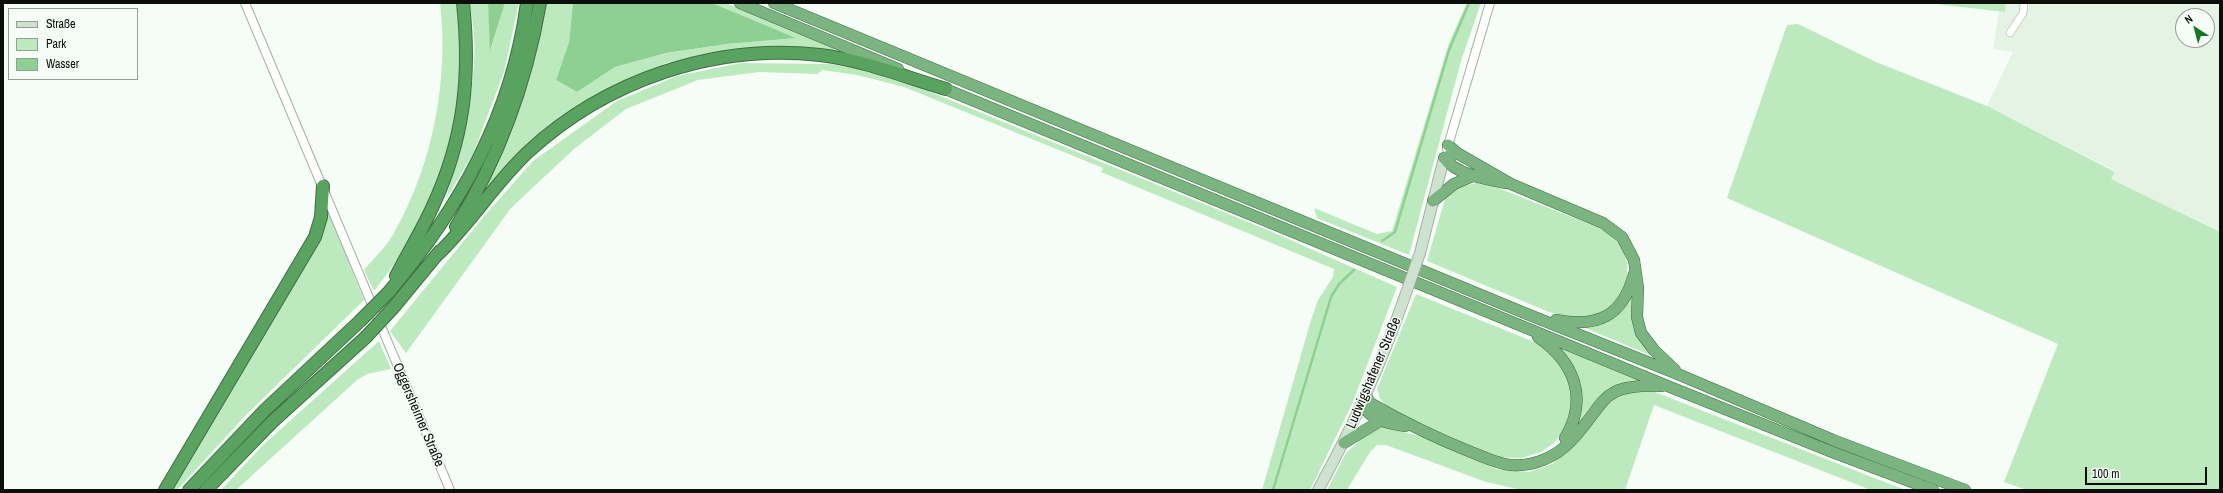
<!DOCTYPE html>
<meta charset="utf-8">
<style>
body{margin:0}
#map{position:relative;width:2223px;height:493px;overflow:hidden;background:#f5fdf6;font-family:"Archivo Narrow",sans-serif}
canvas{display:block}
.frame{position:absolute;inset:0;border:4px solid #0c0e0c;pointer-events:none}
.legend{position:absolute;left:8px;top:8px;width:130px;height:72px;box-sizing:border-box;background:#f5fdf6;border:1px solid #989d98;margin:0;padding:5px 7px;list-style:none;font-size:12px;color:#0c0e0c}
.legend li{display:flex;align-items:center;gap:8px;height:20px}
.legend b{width:20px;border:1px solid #989d98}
.north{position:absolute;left:2175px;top:8px;width:40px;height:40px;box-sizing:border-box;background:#f5fdf6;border:1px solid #989d98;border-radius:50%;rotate:324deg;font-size:11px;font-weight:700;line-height:16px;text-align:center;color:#0c0e0c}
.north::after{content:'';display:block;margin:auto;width:14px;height:18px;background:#127628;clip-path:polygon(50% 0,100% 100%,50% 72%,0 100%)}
.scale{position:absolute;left:2085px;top:467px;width:122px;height:18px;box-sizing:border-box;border:2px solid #0c0e0c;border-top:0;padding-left:5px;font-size:12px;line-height:14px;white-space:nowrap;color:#0c0e0c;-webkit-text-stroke:3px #f5fdf6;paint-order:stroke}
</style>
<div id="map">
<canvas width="2223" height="493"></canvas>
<div class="frame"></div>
<ul class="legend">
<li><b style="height:5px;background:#cee3cf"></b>Straße</li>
<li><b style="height:11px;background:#bceabe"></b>Park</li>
<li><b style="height:11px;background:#8dd091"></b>Wasser</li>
</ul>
<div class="north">N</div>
<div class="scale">100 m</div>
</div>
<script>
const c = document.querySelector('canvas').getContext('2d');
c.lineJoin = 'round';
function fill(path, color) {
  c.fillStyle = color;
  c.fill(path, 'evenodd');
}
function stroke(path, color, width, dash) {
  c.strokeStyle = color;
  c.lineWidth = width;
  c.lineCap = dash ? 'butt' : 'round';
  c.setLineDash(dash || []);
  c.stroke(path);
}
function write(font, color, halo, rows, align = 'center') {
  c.font = font + ' "Archivo Narrow",sans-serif';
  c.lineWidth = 3;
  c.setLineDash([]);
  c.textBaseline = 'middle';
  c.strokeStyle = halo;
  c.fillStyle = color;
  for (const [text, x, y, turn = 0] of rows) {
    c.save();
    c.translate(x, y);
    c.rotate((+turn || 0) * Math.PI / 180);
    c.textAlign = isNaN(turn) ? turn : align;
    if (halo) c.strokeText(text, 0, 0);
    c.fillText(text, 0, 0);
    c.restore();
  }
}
fill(new Path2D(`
 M2006,3H2220V232L2111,179L2115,171L1987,106L2013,52L1993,49L1999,12H2005ZM2183,16H2207V40H2183Z`), '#e5f3e5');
fill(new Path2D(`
 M440,3H456L457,7C458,27 463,48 462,68C458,153 427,225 374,291L364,270C375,257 389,244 396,229C433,163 449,78 440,3Z
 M469,3H488L491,49L505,3H519L504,72L473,154L446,199C462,136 485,68 469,3Z
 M545,3H573L569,42L556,80L577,92L615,67L666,53L727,44L795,38L712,3H726L836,49L826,52L735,51L666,63L614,87L552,123L481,197L513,129L535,58Z
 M1467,3H1481L1461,61L1409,255L1317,218L1314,208L1377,234L1392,231L1449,43Z
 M1926,3H2006L2005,12Z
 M1798,24L1876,62L1987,106L2115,172L2111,179L2220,232V490H2027L2004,482L2058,344L1727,198L1787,25Z
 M741,63L830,64L865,70L906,82L1270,231L1397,287L1352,404L1310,490H1262L1311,320L1318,300L1333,277L1334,269L1101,172L1103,168L904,87L857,75L823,70L817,74L759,72L698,80L626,109L574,149L511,208L406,353L390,331L486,214L533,161L617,101L677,76Z
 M1477,183L1498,188L1597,227L1615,238L1623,249L1627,263V281L1621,297L1605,313L1578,320L1549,312L1427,261L1445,199L1458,187Z
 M327,208L364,300L246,415L177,490H172L319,237Z
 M1633,289L1640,340L1652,356L1583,327L1598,324Z
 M1416,294L1549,348L1560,359L1574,396L1564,430L1554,443L1541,452L1522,458L1496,457L1417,422L1385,405L1380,398L1377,389Z
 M379,341L391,369L367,374L357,380L236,490H221L262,446Z
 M1557,347L1644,382L1604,393L1587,411L1569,438L1582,396L1578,376Z
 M1647,389L1905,490H1871L1654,405L1625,490H1522L1486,482L1386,445H1377L1370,452L1347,490H1327L1346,453L1369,432L1383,427L1427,438L1496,469L1529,472L1552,464L1572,447L1614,396Z`), '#bceabe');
fill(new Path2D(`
 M488,3H505L490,51Z
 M573,3H712L796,38L727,44L666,53L615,67L577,92L556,80L569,42Z`), '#8dd091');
stroke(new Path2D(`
 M1382,241L1395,232L1449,50L1469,3
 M1273,490L1331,297L1339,284L1354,270`), '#8dd091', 2.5);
const minor = new Path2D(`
 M2010,33L2023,13L2024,3`);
const tertiary = new Path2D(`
 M245,3L450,490
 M1447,149L1490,3`);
const secondary = new Path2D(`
 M1420,253L1444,158
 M1318,490C1354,425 1381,365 1405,296`);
const trunk = new Path2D(`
 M740,3L898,69
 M774,3L1527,314L1680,375L1833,440L1965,490
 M938,86L1670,387L1832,452L1933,490
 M1448,145L1457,153L1511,184L1603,223L1622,237L1634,260L1638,288L1637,317L1641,333L1654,350L1675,370
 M1457,153L1444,158C1457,175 1486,179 1506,183
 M1433,201L1454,184L1475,175
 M1556,320C1598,328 1623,316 1634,274
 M1538,337C1574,362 1589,398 1565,438
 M1366,396L1370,403C1403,422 1436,438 1471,452C1484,457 1497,464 1511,465C1533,467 1556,457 1571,441C1608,402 1597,384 1662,386
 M1370,403L1362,404C1371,421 1388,423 1405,426
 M1344,443L1380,421`);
const motorway = new Path2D(`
 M456,227C499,158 526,83 540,3
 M436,256C470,224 494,184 528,152C606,80 715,43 820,55C863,60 905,77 946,89
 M396,276C408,253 421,232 432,208C464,140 471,77 463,3
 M388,293C460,208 512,115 527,3
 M393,308L440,251
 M165,490L315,237L321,217L323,186
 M189,490L265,410L360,321
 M206,490L272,422L366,337`);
stroke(minor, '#a6ada6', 8);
stroke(tertiary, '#a6ada6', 10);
stroke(secondary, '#a6ada6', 12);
stroke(trunk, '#3f6e43', 12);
stroke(motorway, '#3f6e43', 14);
stroke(minor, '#fff', 7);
stroke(tertiary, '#fff', 8);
stroke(secondary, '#cee3cf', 10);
stroke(trunk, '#7bb480', 11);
stroke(motorway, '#5aa260', 12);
const secondaryBridge = new Path2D(`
 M1405,296L1420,253`);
const motorwayBridge = new Path2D(`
 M360,321L388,293
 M366,337L393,308`);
stroke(secondaryBridge, '#a6ada6', 12, []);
stroke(motorwayBridge, '#3f6e43', 14, []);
stroke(secondaryBridge, '#cee3cf', 10);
stroke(motorwayBridge, '#5aa260', 12);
write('14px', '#0c0e0c', '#f5fdf6', [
 ["Ludwigshafener Straße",1374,373,-67],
 ["Oggersheimer Straße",418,415,67]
]);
</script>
